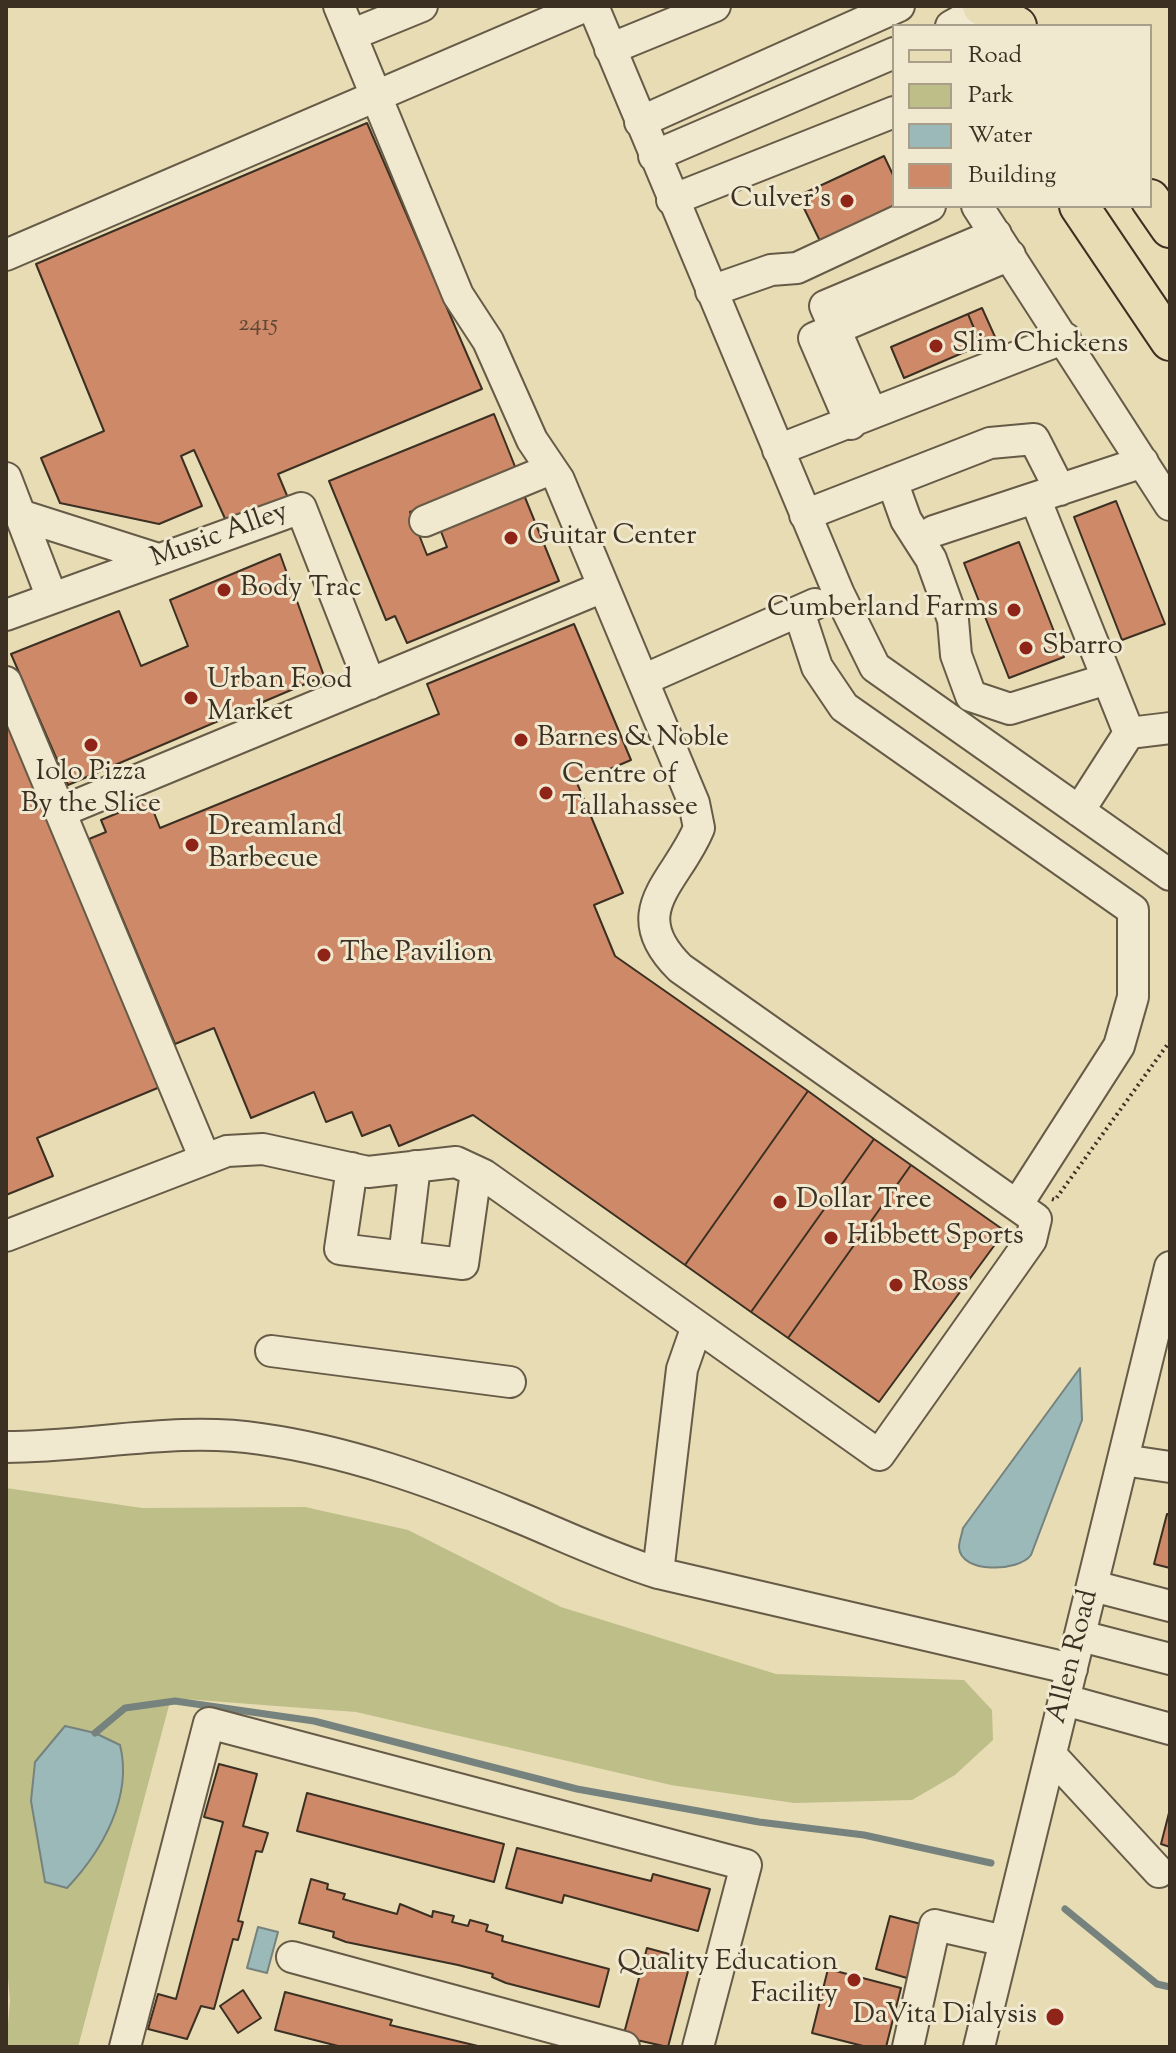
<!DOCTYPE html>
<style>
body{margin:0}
#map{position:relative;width:1176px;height:2053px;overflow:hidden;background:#e8dcb5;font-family:"Sorts Mill Goudy",serif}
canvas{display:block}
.frame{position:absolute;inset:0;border:8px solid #3b3022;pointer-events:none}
.legend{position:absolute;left:892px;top:24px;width:260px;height:184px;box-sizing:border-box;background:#f0e8cf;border:2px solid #a89e8a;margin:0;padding:10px 14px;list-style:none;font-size:24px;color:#3b3022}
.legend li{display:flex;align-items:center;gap:16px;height:40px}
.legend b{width:40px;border:2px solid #a89e8a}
</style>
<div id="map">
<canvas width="1176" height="2053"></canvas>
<div class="frame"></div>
<ul class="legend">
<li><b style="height:10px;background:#e8dcb5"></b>Road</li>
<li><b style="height:22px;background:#bebe88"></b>Park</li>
<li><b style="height:22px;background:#9cb9b9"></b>Water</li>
<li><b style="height:22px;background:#ce8969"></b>Building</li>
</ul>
</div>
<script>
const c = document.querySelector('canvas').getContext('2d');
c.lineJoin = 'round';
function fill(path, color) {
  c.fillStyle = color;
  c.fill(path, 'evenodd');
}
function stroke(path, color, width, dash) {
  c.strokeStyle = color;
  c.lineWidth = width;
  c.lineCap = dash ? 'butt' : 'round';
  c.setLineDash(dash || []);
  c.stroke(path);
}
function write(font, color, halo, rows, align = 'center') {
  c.font = font + ' "Sorts Mill Goudy",serif';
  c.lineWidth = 6;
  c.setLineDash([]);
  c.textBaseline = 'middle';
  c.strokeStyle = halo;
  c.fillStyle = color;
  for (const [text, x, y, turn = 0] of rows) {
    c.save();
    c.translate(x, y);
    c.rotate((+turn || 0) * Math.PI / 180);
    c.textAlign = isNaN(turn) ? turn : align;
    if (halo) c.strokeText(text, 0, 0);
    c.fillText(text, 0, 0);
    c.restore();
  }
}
fill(new Path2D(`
 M6,1488L142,1508L305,1507L408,1530L561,1607L776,1674L964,1680L992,1710L993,1740L955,1775L912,1800L794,1803L671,1785L356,1712L171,1698L78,2047H6L10,2001L6,1955Z`), '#bebe88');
const water = new Path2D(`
 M1080,1368L1082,1420L1031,1555C1019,1572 960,1574 959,1547C959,1542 962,1534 963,1528Z
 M65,1726L95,1733L120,1745C133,1797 102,1851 67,1888L45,1882L31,1801L35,1762Z
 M258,1927L278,1932L267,1973L247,1968Z`);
fill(water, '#9cb9b9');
stroke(water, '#75827d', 2);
stroke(new Path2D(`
 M95,1733L125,1708L175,1701L314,1721L577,1789L759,1822L864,1835L991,1863
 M1065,1909L1157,1984L1170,1987`), '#75827d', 7);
const building = new Path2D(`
 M367,123L482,389L278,474L288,498L227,523L194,450L181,456L202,506L159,524L60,503L41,458L104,431L36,264Z
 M884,156L894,177V206L820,241L798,196Z
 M982,308L996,339L981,345L968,314Z
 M968,314L981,345L904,378L891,347Z
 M494,414L516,469L410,512L427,555L447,547L440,529L524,495L559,581L407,643L395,616L386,620L329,481Z
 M1116,501L1165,624L1122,640L1074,517Z
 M1019,542L1064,657L1009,678L964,563Z
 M280,554L324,676L68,785L11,654L119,611L141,666L188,646L170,600Z
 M574,624L631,760L577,783L623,893L594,905L615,956L808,1091L685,1265L473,1115L399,1146L390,1125L362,1136L352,1112L326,1122L314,1092L251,1118L214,1028L175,1044L89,839L106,832L101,820L149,800L160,828L439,714L427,684Z
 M6,721L160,1087L37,1138L53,1176L6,1195Z
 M808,1091L874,1139L751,1312L685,1265Z
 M874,1139L911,1165L788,1338L751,1312Z
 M911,1165L1005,1231L879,1402L788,1338Z
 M1167,1514L1170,1515V1568L1154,1564Z
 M219,1764L257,1774L243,1826L268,1833L262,1852L256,1851L238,1921L243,1922L238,1940L233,1939L214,2009L201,2006L187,2039L148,2029L158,1994L176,1999L223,1822L204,1817Z
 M307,1793L504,1844L494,1882L297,1831Z
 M1170,1809V1847L1161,1844Z
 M517,1848L651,1881L653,1874L710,1889L698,1931L564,1895L562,1903L506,1888Z
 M311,1879L328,1884L327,1889L345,1894L343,1899L397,1914L400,1904L432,1917L433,1911L454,1916L452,1922L468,1926L470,1920L488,1925L486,1931L503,1936L502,1941L609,1969L599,2007L506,1983L492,1977L493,1974L458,1965L346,1942L333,1937L334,1932L299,1923Z
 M890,1916L921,1924L907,1978L876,1969Z
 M647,1948L691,1960L668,2047L623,2037Z
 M828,1969L901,1988L886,2047H867L812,2033Z
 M243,1990L261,2018L238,2033L220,2006Z
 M285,1992L392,2020L390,2025L482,2047H342L275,2030Z`);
fill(building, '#ce8969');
stroke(building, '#3b3022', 2);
const minor = new Path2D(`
 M593,6L839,594L875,667L1170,875
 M951,26L987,6
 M351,35L422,6
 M610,49L715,6
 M640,122L899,6
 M654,156L894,53
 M672,200L894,112
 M977,206L1170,505
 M6,255L586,6
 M711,291L771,270L797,268L930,206
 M869,407L825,306L996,234
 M851,424L814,338L1010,255
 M778,450L1065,338
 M6,478L52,598
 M892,481L906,520L931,559L953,620L956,655L971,696L1010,709L1107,679
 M1035,498L1129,733
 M20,515L158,559
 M805,515L990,443L1034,439L1060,490
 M425,521L551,469
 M934,531L1143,462
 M799,612L817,667L844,707L1133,910V997L1119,1046L1017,1205
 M6,615L301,508L370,684
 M643,680L815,604
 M6,682L205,1159
 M1079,811L1129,733L1170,728
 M60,812L603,587
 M352,1168L340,1249L463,1264L476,1172
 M6,1236L227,1151L263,1149L368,1172L456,1162L484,1175L879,1455L1031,1240L1036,1219L680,968C622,911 677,882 699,828L694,803L559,480L532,440L488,341L458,295L339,6
 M404,1257L415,1166
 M271,1351L510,1382
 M6,1447C91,1447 177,1426 261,1439C347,1451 431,1481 511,1514C560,1534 607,1557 658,1573L1072,1669
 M1123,1460L1170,1467
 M658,1573L682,1369L696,1329
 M1093,1586L1170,1606
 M1081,1636L1170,1659
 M1065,1700L1170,1729
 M1051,1755L1159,1872
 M292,1957L624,2047
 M125,2047L209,1723L746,1865L698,2047
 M908,2047L935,1925L1005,1941
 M979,2047L1170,1267`);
const major = new Path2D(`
 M982,6L1017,26
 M1150,199L1170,228
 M1079,206L1170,341`);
stroke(minor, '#665b47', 34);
stroke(major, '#3b3022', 42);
stroke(new Path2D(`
 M1052,1199L1055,1200L1170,1041`), '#3b3022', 4, [2, 4]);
stroke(minor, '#f0e8cf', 30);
stroke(major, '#e8dcb5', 38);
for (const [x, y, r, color] of [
 [847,201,8,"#8f2418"],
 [936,346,8,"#8f2418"],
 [511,538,8,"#8f2418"],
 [224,590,8,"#8f2418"],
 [1014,610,8,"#8f2418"],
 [1026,648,8,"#8f2418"],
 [191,698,8,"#8f2418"],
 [521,740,8,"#8f2418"],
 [91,745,8,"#8f2418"],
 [546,793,8,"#8f2418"],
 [192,845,8,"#8f2418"],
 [324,955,8,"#8f2418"],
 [780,1202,8,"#8f2418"],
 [831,1238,8,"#8f2418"],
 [896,1285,8,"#8f2418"],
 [854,1980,8,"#8f2418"],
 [1055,2017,10,"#8f2418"]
]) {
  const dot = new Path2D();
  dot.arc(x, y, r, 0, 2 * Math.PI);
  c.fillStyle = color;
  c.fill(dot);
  stroke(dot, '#f0e8cf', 3);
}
write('24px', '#604634', null, [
 ["2415",258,326]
]);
write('28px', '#3b3022', '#f0e8cf', [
 ["Culver's",831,201,"right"],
 ["Slim Chickens",952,346],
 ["Guitar Center",527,538],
 ["Body Trac",240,590],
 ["Cumberland Farms",998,610,"right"],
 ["Sbarro",1042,648],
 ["Urban Food",207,682],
 ["Market",207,714],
 ["Barnes & Noble",537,740],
 ["Iolo Pizza",91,774,"center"],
 ["By the Slice",91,806,"center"],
 ["Centre of",562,777],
 ["Tallahassee",562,809],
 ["Dreamland",208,829],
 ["Barbecue",208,861],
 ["The Pavilion",340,955],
 ["Dollar Tree",796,1202],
 ["Hibbett Sports",847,1238],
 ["Ross",912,1285],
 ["Quality Education",838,1964,"right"],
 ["Facility",838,1996,"right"],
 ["DaVita Dialysis",1037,2017,"right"]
], 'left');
write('28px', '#3b3022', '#f0e8cf', [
 ["Music Alley",220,537,-20],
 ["Allen Road",1075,1657,-76]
]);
</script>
